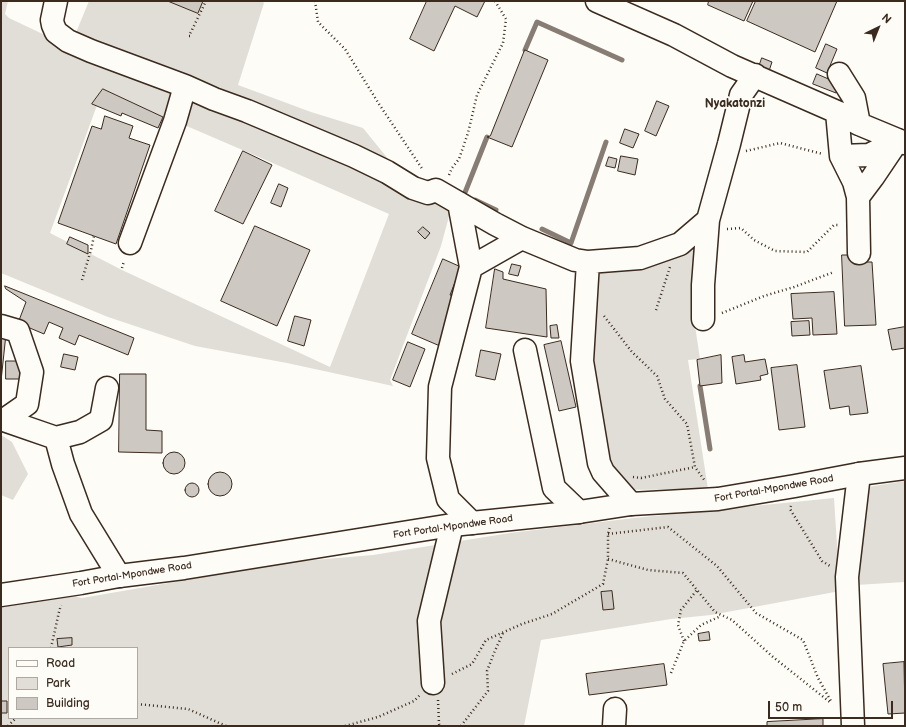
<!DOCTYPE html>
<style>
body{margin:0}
#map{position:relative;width:906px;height:727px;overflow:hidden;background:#fdfcf7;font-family:"Balsamiq Sans",sans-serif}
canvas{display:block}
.frame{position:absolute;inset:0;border:2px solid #3b2a1e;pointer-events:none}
.legend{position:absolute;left:8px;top:647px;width:130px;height:72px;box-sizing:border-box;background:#fdfcf7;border:1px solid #afa8a0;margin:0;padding:5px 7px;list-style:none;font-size:12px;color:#3b2a1e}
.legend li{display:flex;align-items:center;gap:8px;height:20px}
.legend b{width:20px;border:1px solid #afa8a0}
.north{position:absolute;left:858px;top:8px;width:40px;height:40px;-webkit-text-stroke:3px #fdfcf7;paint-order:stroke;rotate:43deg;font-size:11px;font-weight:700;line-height:16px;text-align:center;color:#3b2a1e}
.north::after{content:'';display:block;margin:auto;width:14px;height:18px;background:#3b2a1e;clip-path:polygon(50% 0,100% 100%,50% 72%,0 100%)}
.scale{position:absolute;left:768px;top:701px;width:125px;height:18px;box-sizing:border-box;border:2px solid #3b2a1e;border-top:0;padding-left:5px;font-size:12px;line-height:14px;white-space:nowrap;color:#3b2a1e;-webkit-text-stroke:3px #fdfcf7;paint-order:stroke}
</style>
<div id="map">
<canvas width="906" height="727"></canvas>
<div class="frame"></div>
<ul class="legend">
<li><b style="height:5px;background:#fdfcf7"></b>Road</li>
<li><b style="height:11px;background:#e1ded7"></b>Park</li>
<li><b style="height:11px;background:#cdc8c2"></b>Building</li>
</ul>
<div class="north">N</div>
<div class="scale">50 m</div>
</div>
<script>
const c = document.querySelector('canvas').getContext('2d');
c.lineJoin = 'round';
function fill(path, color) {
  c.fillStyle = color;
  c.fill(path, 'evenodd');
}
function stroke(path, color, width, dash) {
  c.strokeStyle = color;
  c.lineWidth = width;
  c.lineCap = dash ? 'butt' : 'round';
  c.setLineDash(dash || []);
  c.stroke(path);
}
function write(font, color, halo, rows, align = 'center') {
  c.font = font + ' "Balsamiq Sans",sans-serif';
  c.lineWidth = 4;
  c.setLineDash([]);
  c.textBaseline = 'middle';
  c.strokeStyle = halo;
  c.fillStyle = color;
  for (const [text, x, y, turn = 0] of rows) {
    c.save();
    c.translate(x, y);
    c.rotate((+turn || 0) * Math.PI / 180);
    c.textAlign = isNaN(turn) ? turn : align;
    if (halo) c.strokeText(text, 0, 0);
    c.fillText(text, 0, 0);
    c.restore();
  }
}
fill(new Path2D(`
 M1,1H8L5,14L9,18L70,47L89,1H262L264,3L238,85L311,112L363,128L406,181L451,209L441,246L390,380L393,386L287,363L195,346L108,317L1,273ZM103,89L163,117L175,121L275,164L389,214L330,367L122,270L50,233Z
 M696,235L694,319L700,359L688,360L708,489L619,490L606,445L592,358L587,271Z
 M1,435L12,442L28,474L13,500L1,495Z
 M905,481V582L856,585L868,487Z
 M834,498L840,591L711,615L671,619L541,640L524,726H1V605L66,594L82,598L290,562L373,555L510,533L634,518ZM9,648H137V718H9Z`), '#e1ded7');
stroke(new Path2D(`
 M525,50L537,22L622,60
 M468,197L464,195L487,137
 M475,200L496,210
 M542,229L571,243L606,142
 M700,386L710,449`), '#887d74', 5);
const building = new Path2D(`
 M168,1H203L198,13Z
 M427,1H485L477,17L455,6L434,51L410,39Z
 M709,1H753L744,21L708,5Z
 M756,1H837L815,52L747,21Z
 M826,44L837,49L827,73L816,68Z
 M525,50L548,60L512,147L487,137L490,136Z
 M762,58L772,62L769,71L759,67Z
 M817,74L840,84L836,93L813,84Z
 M103,89L163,117L158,128L122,113L121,116L92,104Z
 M657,101L669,106L656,136L645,131Z
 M105,116L133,126L129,138L150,145L116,244L58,223L92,126L101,129Z
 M625,129L639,134L633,148L620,143Z
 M243,151L272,165L243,224L215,211Z
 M621,156L638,159L635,175L618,171Z
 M609,157L617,159L615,168L606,166Z
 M279,184L288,188L281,207L271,203Z
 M255,226L310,250L277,326L221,301Z
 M423,227L430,233L425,239L418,232Z
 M70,237L88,245V254L67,244Z
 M842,255H852V262H872L876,325L845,326Z
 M443,259L461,267L450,295L460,299L440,346L412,334Z
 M512,264L521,266L518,276L509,274Z
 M495,269L503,272V279L546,289L547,337L486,328Z
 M5,286L134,338L128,355L79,335L75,345L59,338L63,328L49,322L44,334L18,323L26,302L6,289Z
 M834,292L837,334L813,335L812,318L793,319L791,294Z
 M295,316L311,320L304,346L288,341Z
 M809,321L810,335L792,336L791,322Z
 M557,325L559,338H551L550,326Z
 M905,327V348L892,350L888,330Z
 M1,333L6,334L1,381Z
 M561,341L576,407L559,411L544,345Z
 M408,342L425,349L410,387L393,380Z
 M481,350L501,354L495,380L476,376Z
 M64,354L78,357L75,370L61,367Z
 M721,355L722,383L700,386L697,360Z
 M744,355L745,362L765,359L768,374L760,376L761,380L736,384L732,357Z
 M6,361H20V379H6Z
 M797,365L805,427L779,430L771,368Z
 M861,366L868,413L850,415L849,406L830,409L824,371Z
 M120,374H146V430L162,431V453L119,452Z
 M163 463a11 11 0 1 1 22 0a11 11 0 1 1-22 0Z
 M208 484a12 12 0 1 1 24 0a12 12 0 1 1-24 0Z
 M185 490a7 7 0 1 1 14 0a7 7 0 1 1-14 0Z
 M612,591L614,609L603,610L601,592Z
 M709,632L710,640L699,641L698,634Z
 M72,638V645L58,647L57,639Z
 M904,662L905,713L888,714L883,664Z
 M664,664L667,685L589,695L586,674Z
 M1,701H7V713H1Z
 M823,719V726H761H767V722Z`);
fill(building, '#cdc8c2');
stroke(building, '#3b2a1e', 1);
const minor = new Path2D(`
 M56,1L52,20L53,25L56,32L68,41L91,51L185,86L214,99L247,111L354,156L387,172L413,188L428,193L436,190L495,224L522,238L575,260L588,262L640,258L680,244L708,220
 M597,1L674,35L732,66L837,112L859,124L905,143
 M839,74L854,98L859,124
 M837,112L841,156L854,182L858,197L859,253
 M841,156L869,155L897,141
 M858,197L873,177L898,140
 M459,203L471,267L440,387L438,458L448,499L472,523
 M130,243L175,121L185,86
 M588,262L582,361L599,463L603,472L631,504
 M471,267L522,238
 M703,319V285L708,220L729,144L741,95L755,75
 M1,326L18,331L32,372L27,404L4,420
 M525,350L554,488L579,512
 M1,419L56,438L80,432L101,420L107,388
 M56,438L63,464L81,514L119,576
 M433,683L429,621L452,525
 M614,726L615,709
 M853,726L847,577L859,474`);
const highway = new Path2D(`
 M1,595L81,583L119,576L184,568L452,525L579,512L631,504L718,499L795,486L859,474L905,468`);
stroke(minor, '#3b2a1e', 25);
stroke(highway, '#3b2a1e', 25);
stroke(new Path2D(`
 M315,1L318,22L345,49L379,104L423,170
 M190,36H189L206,1
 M746,151L780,143L823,154
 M449,175L452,168L459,159L468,133L477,95L503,43L506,19L495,1
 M727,229L741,228L754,240L775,251L807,252L834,225H839
 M122,268L124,261
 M82,280L91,250L94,236
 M656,310L670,267
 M722,313L764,296L794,287L834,272
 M604,316L632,352L657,376L665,399L687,424L695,467L705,481
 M633,477L641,478L695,467
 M791,506L790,509L822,561L830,566
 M608,534L668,527L717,566L756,613L803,640L818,678L832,703
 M608,559L648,570L683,573L715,612L732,620L773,657L831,703
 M684,641L678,625L681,610L697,590
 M51,648L59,612L61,605
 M671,673L684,641L701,625L721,616
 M452,674L472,664L486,640L522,624L552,614L603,584L608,559V534L610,527
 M438,700L439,724L440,726
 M137,704L188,709L226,726
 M8,726L16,718
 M345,726L378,717L414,701L420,695
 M461,726L488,691L487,671L494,653L503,633`), '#3b2a1e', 2.5, [1, 3]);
stroke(minor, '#fdfcf7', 22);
stroke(highway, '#fdfcf7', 22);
write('10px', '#3b2a1e', '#fdfcf7', [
 ["Fort Portal-Mpondwe Road",774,489,-10],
 ["Fort Portal-Mpondwe Road",453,527,-8],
 ["Fort Portal-Mpondwe Road",132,575,-9]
]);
write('bold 12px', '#3b2a1e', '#fdfcf7', [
 ["Nyakatonzi",735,104]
]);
</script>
